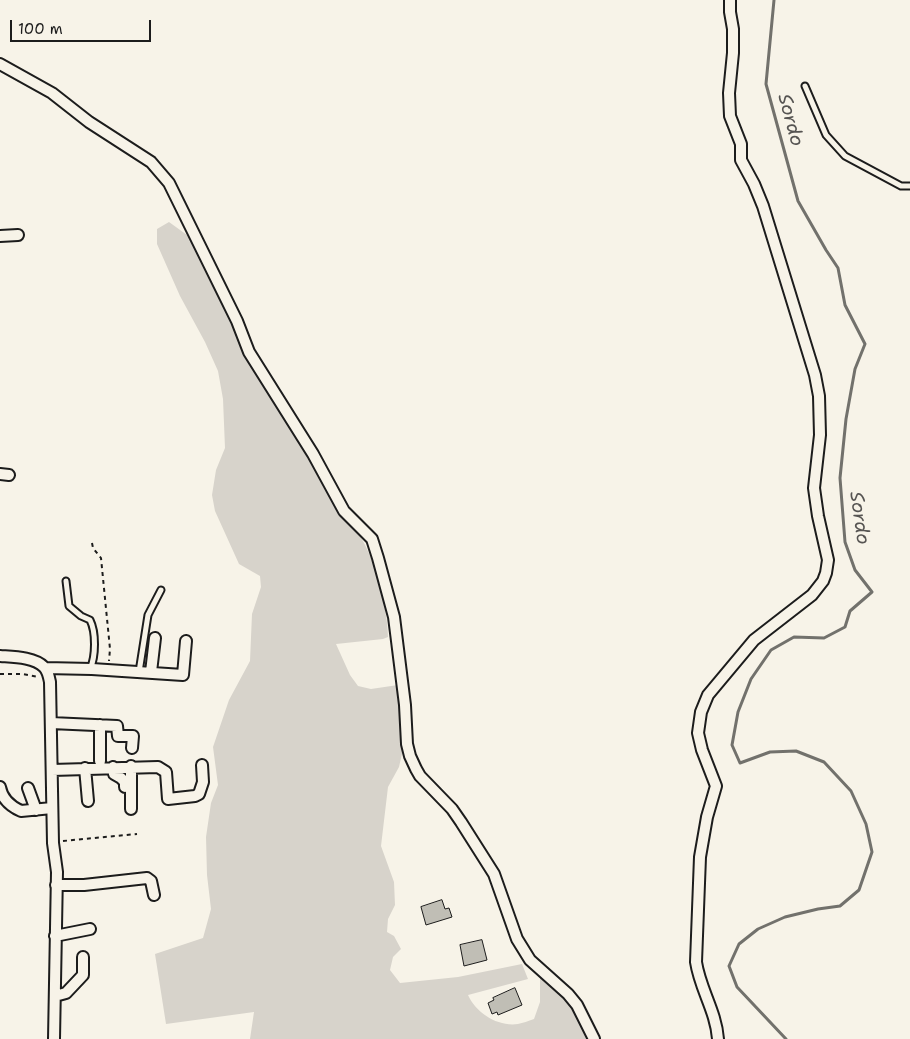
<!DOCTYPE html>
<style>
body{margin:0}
#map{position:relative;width:910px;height:1039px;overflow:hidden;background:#f7f3e8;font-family:"Shantell Sans",sans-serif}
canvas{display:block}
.scale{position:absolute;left:10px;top:20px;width:141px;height:22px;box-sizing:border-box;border:2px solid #1c1c1c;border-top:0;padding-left:6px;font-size:15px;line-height:18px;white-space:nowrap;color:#1c1c1c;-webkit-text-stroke:4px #f7f3e8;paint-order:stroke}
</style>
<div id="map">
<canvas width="910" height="1039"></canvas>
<div class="scale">100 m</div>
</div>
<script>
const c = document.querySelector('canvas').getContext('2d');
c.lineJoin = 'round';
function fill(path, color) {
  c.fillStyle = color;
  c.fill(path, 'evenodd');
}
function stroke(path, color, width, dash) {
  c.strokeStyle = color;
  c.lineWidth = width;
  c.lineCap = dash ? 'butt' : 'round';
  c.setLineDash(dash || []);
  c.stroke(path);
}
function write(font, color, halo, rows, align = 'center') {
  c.font = font + ' "Shantell Sans",sans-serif';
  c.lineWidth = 4;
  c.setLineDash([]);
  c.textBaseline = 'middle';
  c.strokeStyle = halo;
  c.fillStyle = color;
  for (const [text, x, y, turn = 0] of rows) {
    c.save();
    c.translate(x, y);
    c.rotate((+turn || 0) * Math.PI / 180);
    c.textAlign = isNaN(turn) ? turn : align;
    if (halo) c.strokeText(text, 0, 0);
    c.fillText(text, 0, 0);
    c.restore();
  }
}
fill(new Path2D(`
 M169,222L187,235L338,512C345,518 352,524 357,532C374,553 388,610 388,637L383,639L336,644L350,675L358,686L371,689L398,685L404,745L399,767L388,787L381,846L394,882L395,905L388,919L387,932L394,936L401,949L393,957L390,970L400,983L458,977L522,964L528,979L468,995C476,1013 498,1027 518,1024C523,1023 528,1021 534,1019L540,1002V977L567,999L589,1039H250L254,1012L166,1024L155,954L203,938L211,909L207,875L206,837L211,803L218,785L213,747L229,700L250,661L252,614L261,587L260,576L239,564L215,511L212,495L216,470L225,448L223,399L218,371L205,342L180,296L157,244V229Z`), '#d7d3cb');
stroke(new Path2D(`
 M774,0L766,84L798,201L826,250L838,268L845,305L865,344L855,369L846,419L840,478L845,542L855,570L872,592L850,611L845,627L824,638L794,637L771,650L751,679L738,712L732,745L740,763L770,752L796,751L824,762L851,791L866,824L872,852L859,890L840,906L818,909L785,917L758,929L739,944L729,966L737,987L786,1039`), '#72716c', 3);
const building = new Path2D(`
 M442,900L445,909L449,908L452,917L426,925L421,907Z
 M482,940L487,960L464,966L460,945Z
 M515,988L522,1005L498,1015L497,1012L492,1014L488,1003L494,1000L493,998Z`);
fill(building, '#c0beb5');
stroke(building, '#1c1c1c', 1);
const service = new Path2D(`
 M805,86L826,135L845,156L901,186H910
 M66,581L69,606L81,616L90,620C96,632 96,656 90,669
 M139,672L148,615L161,590`);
const minor = new Path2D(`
 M0,64L52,93L89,122L151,162L169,183L237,321L249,352L313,454L344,511L372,539L378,558L394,617L405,705L407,744L410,756L416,769L420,776L452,809L461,822L494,874L517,939L530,960L568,994L577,1005L594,1039
 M0,236L18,235
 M0,474L9,475
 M0,656C13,657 34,657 44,667C48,671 49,677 50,682L53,843L57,872L54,1039
 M45,668L92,669L183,675L186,641
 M151,672L155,638
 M51,723L117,726L118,736H133L132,748
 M100,725V761
 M113,767L114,774L121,778L125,782V787
 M85,768L88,801
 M52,770L158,767L166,772L168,799L195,796L199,794L203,782L202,765
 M0,787C2,799 10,806 21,811L52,808
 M28,788L36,810
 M131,809V766
 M56,885H84L147,878L151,881L154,895
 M55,936L90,929
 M55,996L66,993L83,975V957
 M718,1039C716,1011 700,989 696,962L700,857L707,817L716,786L702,750L698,733L701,712L708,695L754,640L812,595L823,581L826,573L828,560L818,516L814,488L820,435L819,396L815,375L763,206L754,184L741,160V144L730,116L729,93L733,53V29L730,12V0`);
stroke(service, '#1c1c1c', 9);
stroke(minor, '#1c1c1c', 14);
stroke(new Path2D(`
 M92,543L93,548L101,558L110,649L109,661
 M0,674H22L39,677
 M63,841L137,834`), '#1c1c1c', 2, [4, 4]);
stroke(service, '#f7f3e8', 5);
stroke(minor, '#f7f3e8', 10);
write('italic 19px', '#565452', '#f7f3e8', [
 ["Sordo",790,120,75],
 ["Sordo",859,518,82]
]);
</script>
